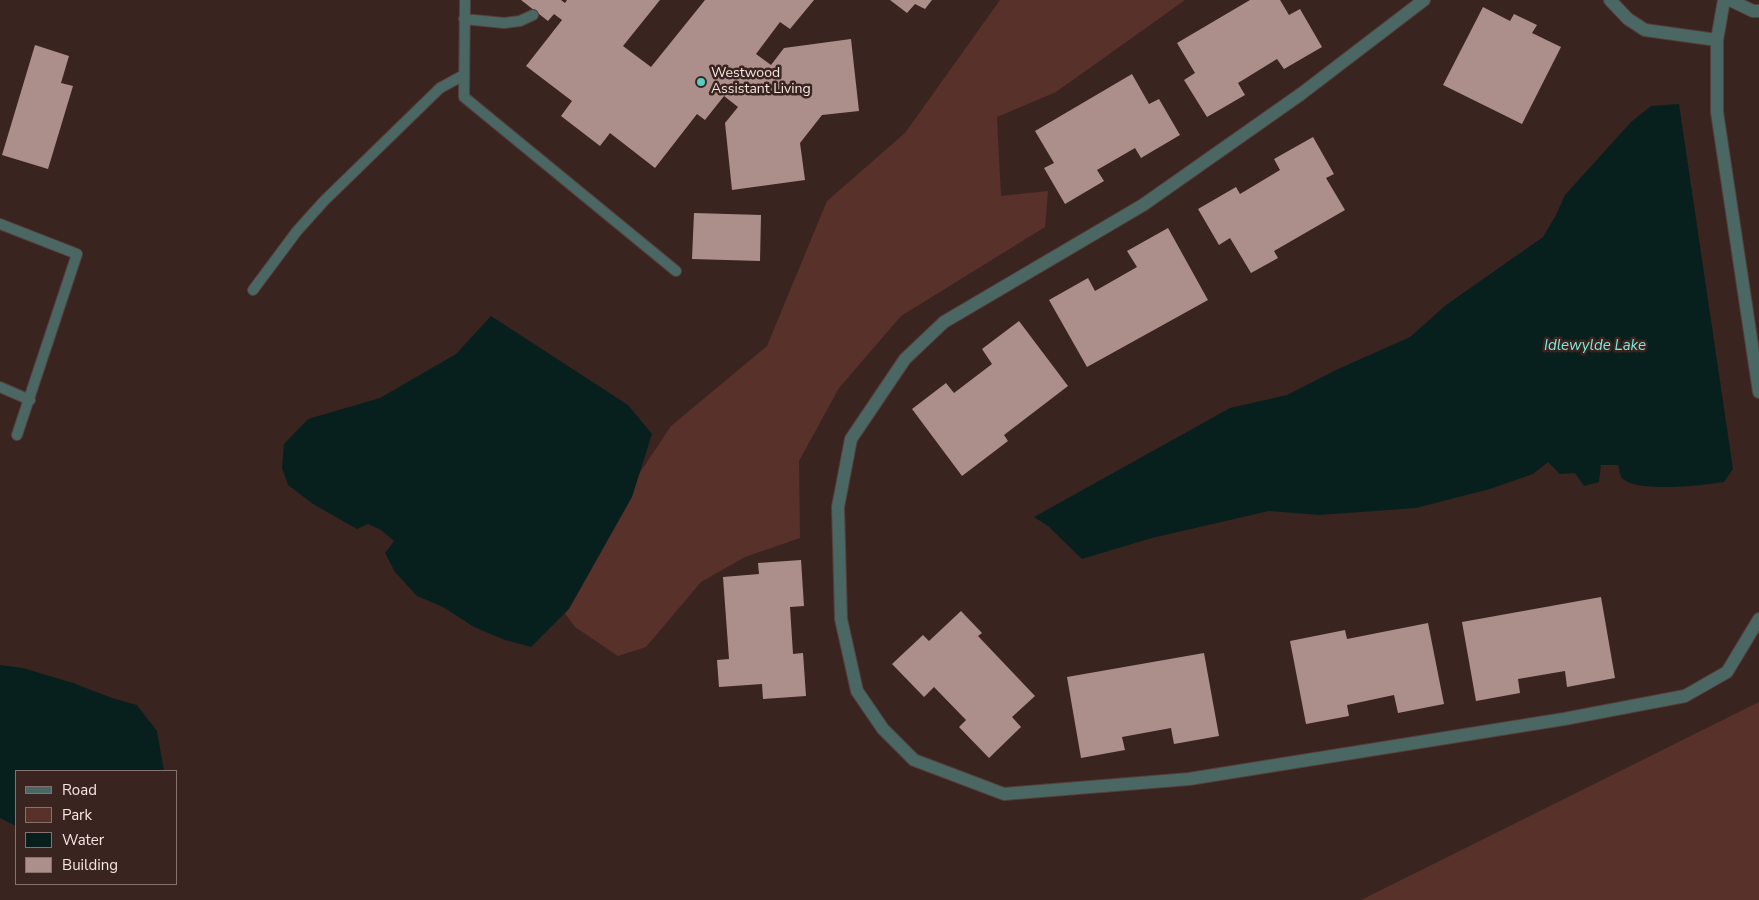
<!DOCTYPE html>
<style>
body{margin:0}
#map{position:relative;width:1759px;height:900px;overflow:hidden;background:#3a2420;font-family:"Nunito Sans",sans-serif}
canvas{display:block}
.legend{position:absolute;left:15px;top:770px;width:162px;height:115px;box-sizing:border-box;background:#3a2420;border:1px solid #85726e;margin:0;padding:6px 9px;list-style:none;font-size:15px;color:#f6e6e3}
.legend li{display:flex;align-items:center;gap:10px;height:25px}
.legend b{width:25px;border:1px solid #85726e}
</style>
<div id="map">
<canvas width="1759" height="900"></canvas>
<ul class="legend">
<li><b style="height:6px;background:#4b6764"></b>Road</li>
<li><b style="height:14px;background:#59312b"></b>Park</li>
<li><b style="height:14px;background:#08201d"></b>Water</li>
<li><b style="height:14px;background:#ac8f8a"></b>Building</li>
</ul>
</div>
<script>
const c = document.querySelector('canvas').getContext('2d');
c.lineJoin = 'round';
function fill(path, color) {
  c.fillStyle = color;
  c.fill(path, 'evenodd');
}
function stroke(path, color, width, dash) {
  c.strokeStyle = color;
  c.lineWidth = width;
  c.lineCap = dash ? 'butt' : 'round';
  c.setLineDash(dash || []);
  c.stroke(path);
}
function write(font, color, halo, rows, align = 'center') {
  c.font = font + ' "Nunito Sans",sans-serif';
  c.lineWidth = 5;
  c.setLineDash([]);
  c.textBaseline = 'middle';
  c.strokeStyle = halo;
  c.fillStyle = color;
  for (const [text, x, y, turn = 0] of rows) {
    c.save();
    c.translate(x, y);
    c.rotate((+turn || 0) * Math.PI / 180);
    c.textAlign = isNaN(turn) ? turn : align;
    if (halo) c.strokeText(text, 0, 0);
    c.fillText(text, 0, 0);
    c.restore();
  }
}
fill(new Path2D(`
 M1000,0H1185L1056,92L997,117L1001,196L1048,191L1045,227L901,316L839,388L799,461L800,538L745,557L701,582L646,647L618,656L575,627L555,600L671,426L767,346L827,201L905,133Z
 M1759,702V900H1361Z`), '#59312b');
fill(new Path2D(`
 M1679,104L1733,469L1724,482C1705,485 1634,494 1621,477C1620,474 1619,468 1618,465H1601L1599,482L1584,486L1575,473L1560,474L1548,462L1533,474L1490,489L1416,508L1319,515L1269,511L1152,538L1082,559L1048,526L1034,517L1230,408L1287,395L1336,370L1410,337L1446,305L1543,237L1556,215L1565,195L1631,122L1651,106Z
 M491,316L628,405L652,434L632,497L569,609L531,647L505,640L474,627L443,607L417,596L395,572L385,553L394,541L381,530L368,524L357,529L313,504L288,485L282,468L284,444L308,419L380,398L456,354Z
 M0,665L23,668L73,683L112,698L137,705L157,731L164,771H16V826L0,818Z`), '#08201d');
fill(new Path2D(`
 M521,0H561L565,3L567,0H660L623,46L651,67L705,0H814L790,29L780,22L756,54L771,65L784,48L851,39L859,111L822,115L800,143L805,180L732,190L725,123L738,107L724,96L705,120L697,114L655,168L610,133L600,146L561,116L572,101L526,66L562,20L554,14L548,21Z
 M890,0H932L925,9L915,4L907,13Z
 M1250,0H1280L1289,15L1300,9L1322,47L1284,69L1277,59L1238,83L1245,95L1207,117L1184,80L1195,73L1177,43Z
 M1483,7L1510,21L1514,14L1537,25L1532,33L1561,47L1522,124L1443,85Z
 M35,45L69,56L61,83L73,86L48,169L2,155Z
 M1132,74L1149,104L1159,99L1180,135L1141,158L1135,148L1097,170L1104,181L1065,204L1044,168L1054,163L1035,131Z
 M1313,137L1334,174L1326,178L1345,210L1274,251L1278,258L1251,273L1230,238L1219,245L1198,209L1236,187L1240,194L1280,170L1274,159Z
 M694,213L761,215L760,261L692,259Z
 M1168,228L1208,300L1087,367L1049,300L1088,278L1095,291L1137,267L1127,251Z
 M1019,321L1068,386L1004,435L1008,441L962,476L912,409L946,383L954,393L992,364L982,349Z
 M801,560L804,606L790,607L793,654L803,653L806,696L763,699L762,684L719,687L717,660L729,659L723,577L759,574L758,563Z
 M1601,597L1615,678L1567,687L1565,671L1518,679L1520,693L1476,701L1462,622Z
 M961,611L982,633L978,636L1035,696L1012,717L1021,727L989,758L959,727L966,720L934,687L924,697L892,664L923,635L929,641Z
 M1428,623L1444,704L1398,713L1394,695L1347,705L1349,716L1306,724L1290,641L1345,630L1347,639Z
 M1204,653L1219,736L1174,744L1171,728L1122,737L1125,750L1081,758L1067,677Z`), '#ac8f8a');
const service = new Path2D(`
 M465,0L464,97L676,271
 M464,19L504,23L520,21L533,15
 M0,224L77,254L17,435
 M253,290L297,231L324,201L440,88L464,75
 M0,387L30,400`);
const minor = new Path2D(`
 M1424,0L1301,94L1143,205L944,322L905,359L851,439L838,507L841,619L857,691L883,729L914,760L1004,794L1189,779L1564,719L1685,696L1727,672L1759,619
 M1610,0L1628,19L1645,30L1717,40
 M1724,0L1717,40V112L1759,392
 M1730,0L1753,11H1759`);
stroke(service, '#543f3b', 12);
stroke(minor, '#543f3b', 14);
stroke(service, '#4b6764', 10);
stroke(minor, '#4b6764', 12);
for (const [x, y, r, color] of [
 [701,82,5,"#56cec3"]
]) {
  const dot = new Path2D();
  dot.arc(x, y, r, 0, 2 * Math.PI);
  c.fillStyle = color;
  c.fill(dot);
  stroke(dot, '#3a2420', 2);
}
write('14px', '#f6e6e3', '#3a2420', [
 ["Westwood",711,74],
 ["Assistant Living",711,90]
], 'left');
write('italic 15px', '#7aebdf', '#3a2420', [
 ["Idlewylde Lake",1595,346]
]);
</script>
